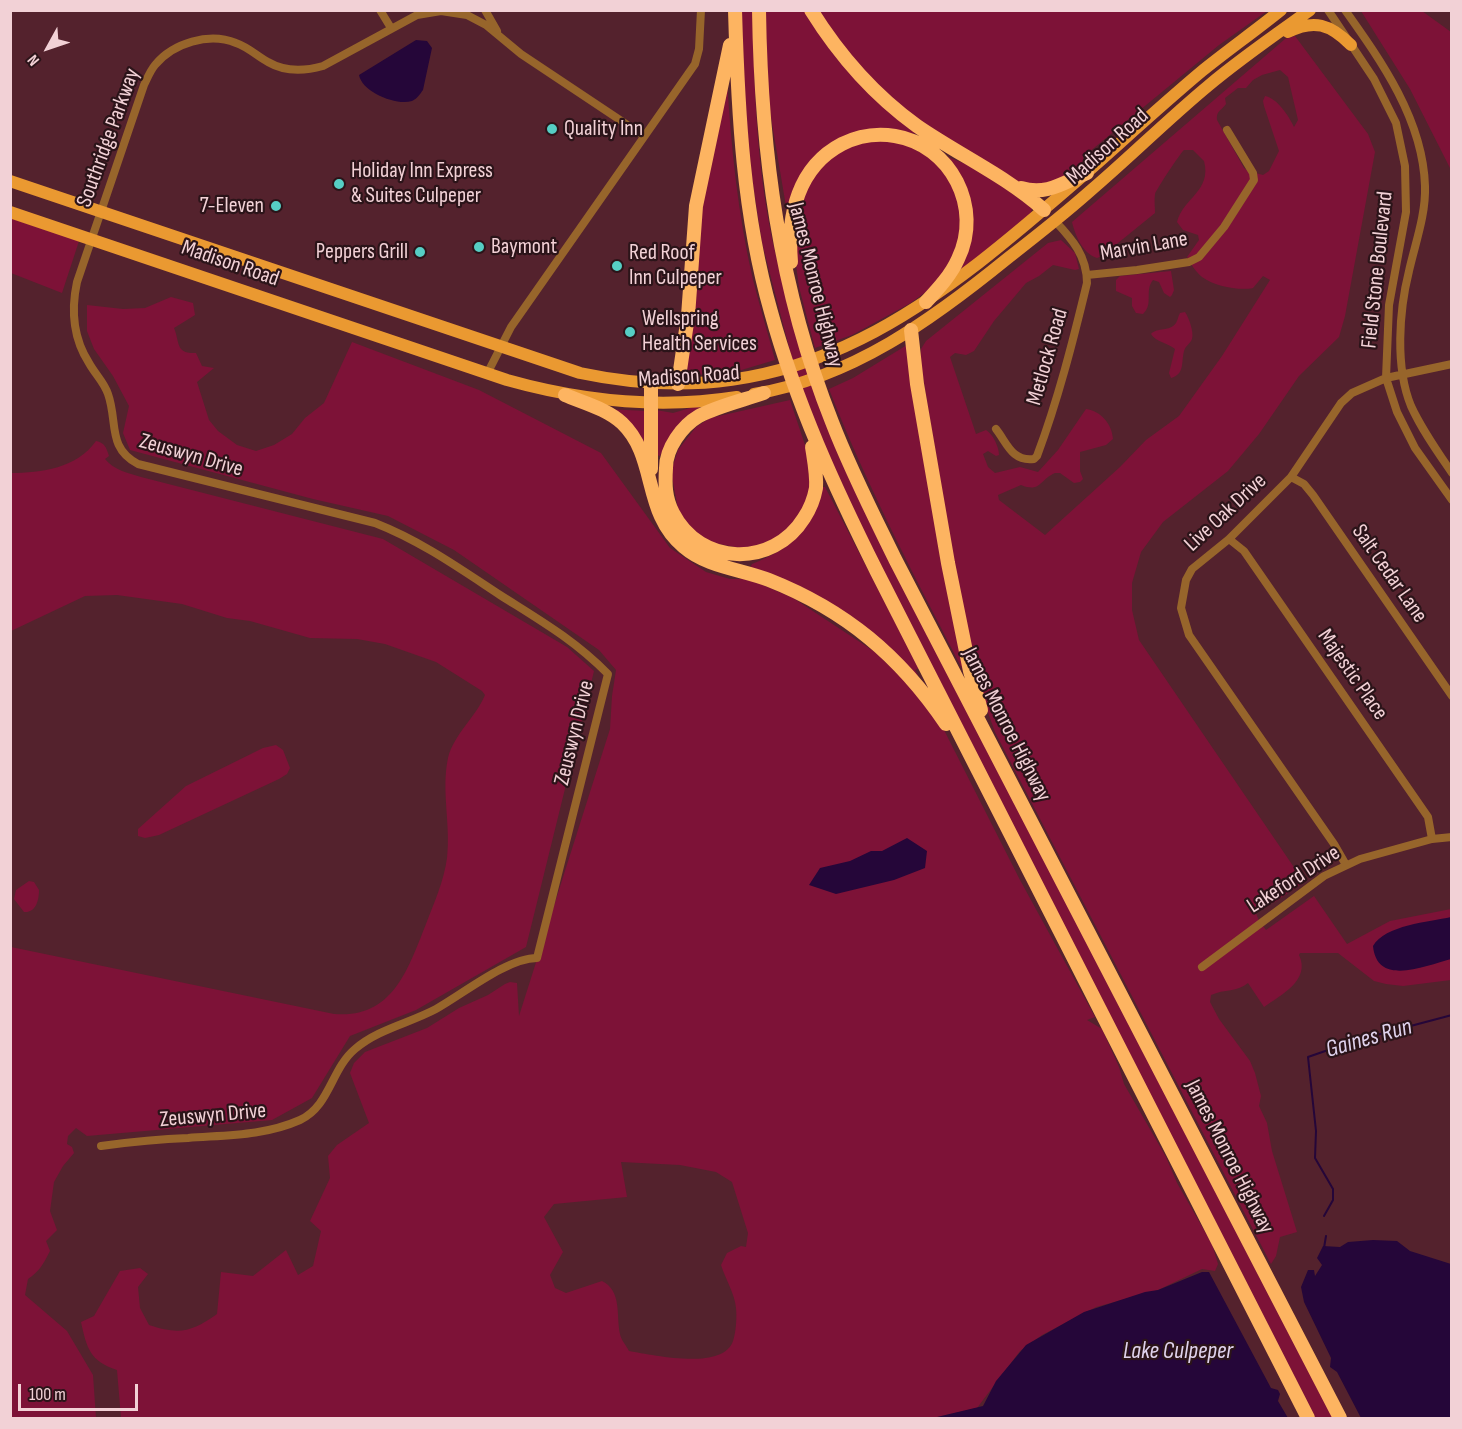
<!DOCTYPE html>
<style>
body{margin:0}
#map{position:relative;width:1462px;height:1429px;overflow:hidden;background:#54222d;font-family:"Sofia Sans Condensed",sans-serif}
canvas{display:block}
.frame{position:absolute;inset:0;border:12px solid #f2d1d6;pointer-events:none}
.north{position:absolute;left:18px;top:18px;width:60px;height:60px;-webkit-text-stroke:4px #2b1419;paint-order:stroke;rotate:230deg;font-size:16px;font-weight:700;line-height:24px;text-align:center;color:#f2d1d6}
.north::after{content:'';display:block;margin:auto;width:21px;height:27px;background:#f2d1d6;clip-path:polygon(50% 0,100% 100%,50% 72%,0 100%)}
.scale{position:absolute;left:18px;top:1384px;width:120px;height:27px;box-sizing:border-box;border:3px solid #f2d1d6;border-top:0;padding-left:8px;font-size:18px;line-height:21px;white-space:nowrap;color:#f2d1d6;-webkit-text-stroke:4px #2b1419;paint-order:stroke}
</style>
<div id="map">
<canvas width="1462" height="1429"></canvas>
<div class="frame"></div>
<div class="north">N</div>
<div class="scale">100 m</div>
</div>
<script>
const c = document.querySelector('canvas').getContext('2d');
c.lineJoin = 'round';
function fill(path, color) {
  c.fillStyle = color;
  c.fill(path, 'evenodd');
}
function stroke(path, color, width, dash) {
  c.strokeStyle = color;
  c.lineWidth = width;
  c.lineCap = dash ? 'butt' : 'round';
  c.setLineDash(dash || []);
  c.stroke(path);
}
function write(font, color, halo, rows, align = 'center') {
  c.font = font + ' "Sofia Sans Condensed",sans-serif';
  c.lineWidth = 4.5;
  c.setLineDash([]);
  c.textBaseline = 'middle';
  c.strokeStyle = halo;
  c.fillStyle = color;
  for (const [text, x, y, turn = 0] of rows) {
    c.save();
    c.translate(x, y);
    c.rotate((+turn || 0) * Math.PI / 180);
    c.textAlign = isNaN(turn) ? turn : align;
    if (halo) c.strokeText(text, 0, 0);
    c.fillText(text, 0, 0);
    c.restore();
  }
}
fill(new Path2D(`
 M741,11H753C754,94 757,179 777,260C788,303 801,346 813,388L1334,1418H1315L845,495L797,378L762,243L747,146Z
 M765,11H807L918,134L901,132L830,145L789,224L768,100Z
 M815,11H1267L1219,45L1083,157L1084,164L1070,176L1058,183L1021,185L925,125L876,86Z
 M1361,11H1422L1451,32V170L1410,89Z
 M1295,36L1368,134L1375,152L1345,316L1339,337L1299,376L1259,434L1228,471L1163,522L1141,552L1132,583V610L1139,640L1304,882L1275,902L1268,903L1264,900L1254,908L1259,921L1266,930L1314,896L1347,944L1390,921L1451,909V980L1403,986L1386,984L1374,981L1338,953H1300L1299,955C1311,980 1281,995 1264,1007L1248,983C1238,992 1224,989 1211,995L1210,1002L1219,1019L1250,1061L1255,1073L1261,1096L1259,1106L1267,1123L1272,1151L1297,1232L1280,1237L1276,1256L1271,1264L995,732L971,666L920,359L921,349L926,341L1048,243L1061,240L1075,253L1079,269L1075,270L1053,265L1039,276L1026,283L994,321L974,351L966,355L955,353L950,357L976,434L986,430C993,434 999,447 999,455L996,456L988,451L983,454L988,467L995,473L1020,467L1038,472L1058,450L1086,409C1101,411 1112,424 1113,439L1106,445L1080,452V471L1083,479L1080,482L1074,483L1060,473H1055C1039,480 1041,493 1021,485L998,495L999,500L1045,535L1120,467L1146,440L1179,416L1222,356L1270,280L1263,276L1253,288C1239,291 1214,286 1202,277C1195,271 1191,264 1187,257L1199,240L1198,235L1183,230L1177,222C1183,198 1212,191 1204,161L1193,150H1184C1181,152 1156,190 1155,194C1154,200 1155,207 1155,213L1102,256L1097,258C1083,254 1075,235 1072,222L1285,39ZM1280,70L1288,77L1298,120L1294,127C1289,116 1277,98 1265,96L1263,101L1264,106L1279,151L1269,171L1263,175L1248,171L1244,168L1217,120C1216,111 1221,111 1226,104L1225,98L1238,88H1246L1253,80L1262,75Z
 M727,79C731,147 738,215 753,280C760,307 768,334 775,360L738,371L686,376L699,208Z
 M874,139L906,144L937,162L956,189L963,223L954,262L926,292L909,304L852,335L815,348L799,287L796,265V222L809,179L841,149Z
 M943,155L978,169L1032,208L1031,213L958,273L970,238Z
 M10,218L79,241L62,293L11,273Z
 M1171,271L1174,290L1172,295L1170,297L1164,293L1159,282L1153,280C1144,291 1154,304 1143,314L1136,313L1132,306V298L1116,291V280L1120,276Z
 M171,297L193,303L195,315L174,328C180,342 175,354 196,353L202,366L214,368L197,382L209,420L218,431L237,445L256,451L274,445L292,434L305,418L324,403L352,342L479,390L601,453L670,548L706,572L730,579H749L793,598L875,652L910,686L944,730L1020,880L1095,1017L1087,1020L1102,1029L1119,1067L1124,1084L1166,1157L1177,1183L1212,1244L1218,1264L1215,1271L1202,1269L1158,1290L1096,1307L1042,1335L1020,1351L977,1408L933,1418H121L117,1370C90,1361 87,1349 81,1322L94,1316L120,1271L140,1268L148,1274L138,1287L140,1308L149,1325C179,1335 192,1332 217,1314L221,1272L253,1276L286,1250L298,1275L313,1266L321,1231L310,1221L330,1178L328,1156L337,1145L369,1123L350,1073L354,1063L365,1052L427,1028L459,1008L488,995L505,984L510,982L517,983L519,1016L610,729L612,696L616,670L599,650L454,550L388,516L313,499L130,450L123,433L129,406L113,376L94,349L87,331V305L123,309L145,308ZM621,1162L680,1165L716,1172L732,1182L748,1233L746,1247L741,1246L727,1253L721,1265C725,1278 735,1294 736,1308C737,1317 736,1332 733,1341C723,1371 653,1355 629,1351C626,1345 621,1340 620,1334C616,1314 622,1291 602,1281L566,1293L555,1288L550,1275L563,1252L544,1217L554,1204L627,1197Z
 M1185,312C1189,318 1194,332 1192,339C1190,344 1186,345 1184,351C1181,363 1185,374 1171,378L1169,373L1175,349C1168,343 1156,342 1151,334C1157,327 1170,332 1176,323C1178,320 1178,316 1180,313Z
 M907,345L967,678C918,583 868,489 829,389L853,378Z
 M790,400L806,448L813,476L809,501L785,536L745,549L709,542L691,530L678,509L672,477L673,465L678,450L696,427L710,418Z
 M697,406L702,409C684,424 669,435 660,456L654,454L656,410L673,413Z
 M605,409L647,411L646,450Z
 M96,441C105,443 106,447 109,456L105,459C114,470 128,473 141,477L383,539L567,647L594,671L526,947L416,1010L350,1036L312,1098L272,1120L87,1136L76,1128L68,1136L67,1144L72,1147L74,1153L63,1166L54,1182L50,1211L57,1230L46,1241L50,1251C44,1263 39,1272 28,1279L25,1295L67,1331L93,1375L96,1418H11V947L334,1014C393,1019 408,969 426,924C434,903 444,881 447,858C451,825 441,791 448,758C454,734 476,717 485,695L482,691L436,662L385,644L357,639L310,638L250,621L227,618L182,604L117,595L85,596L11,631V473C41,473 77,468 96,441Z
 M821,487H825L919,668L915,670L918,675L914,678L895,657L750,568L752,564C796,546 808,532 821,487Z
 M276,745L283,750L290,768L287,774L279,779L159,835L145,838L138,836V829L186,786L263,748Z
 M29,881L34,882L39,890C39,900 36,913 24,912L14,899L16,890Z`), '#7d1237');
fill(new Path2D(`
 M416,40L427,41L432,48L423,90C420,94 417,99 412,101C396,106 362,92 359,75Z
 M907,838L927,851L925,868L894,880L836,894L809,885L820,868L850,861L871,851H882Z
 M1451,917V959C1427,965 1377,988 1373,946C1385,925 1429,922 1451,917Z
 M1373,1240L1397,1241L1410,1251L1451,1264V1418H1361L1337,1372L1330,1367L1331,1358L1304,1302L1301,1287L1308,1270H1314L1315,1276L1322,1265L1317,1258L1323,1246L1340,1247L1348,1242Z
 M1202,1272H1209L1271,1388L1278,1390L1280,1394L1278,1401L1288,1418H933L983,1406L996,1381L1026,1345L1084,1312L1145,1292L1158,1290Z`), '#250639');
stroke(new Path2D(`
 M1324,1216L1333,1200V1189L1315,1158L1316,1131L1308,1057L1354,1041L1452,1015
 M1324,1248L1326,1236`), '#250639', 2);
stroke(new Path2D(`
 M380,10L391,28
 M485,10L497,31
 M1328,10L1374,79L1396,123L1405,166L1406,212L1389,305L1386,378L1397,412L1415,448L1452,500
 M1345,10C1382,62 1423,120 1425,186C1426,215 1415,244 1409,271C1399,311 1395,367 1411,406C1422,430 1437,451 1452,473
 M1087,275L1137,270L1189,262L1199,257L1224,227L1254,180L1253,173L1227,130
 M487,374L511,327L695,64L699,49L701,10
 M996,429C1007,443 1012,462 1034,459L1037,456C1058,400 1073,341 1087,283C1087,256 1072,239 1055,221
 M1291,477L1304,484L1313,495L1452,696
 M1229,539L1244,551L1428,817L1432,839
 M1346,865L1334,844L1189,635L1181,608L1186,580L1192,569L1229,539L1291,477L1341,403L1352,393L1386,378L1452,364
 M1202,967L1324,876L1360,859L1432,839L1452,837
 M101,1146C130,1142 159,1139 188,1138C226,1135 264,1136 300,1120C330,1106 331,1069 355,1049C378,1029 410,1023 436,1009C463,994 507,958 537,958L608,674C573,639 541,621 500,595C459,568 421,541 375,523L138,464C107,448 118,422 108,394C104,382 95,374 89,363C73,338 71,310 77,282L144,85C147,79 150,71 155,65C173,43 209,32 236,43C248,47 257,56 268,62C285,72 305,71 323,66L417,15L441,11L467,15L486,25L521,54L644,136`), '#97652b', 8);
stroke(new Path2D(`
 M1288,32C1314,19 1330,24 1351,45
 M10,181L580,373C802,420 937,303 1093,167C1129,135 1165,102 1202,71C1228,50 1255,31 1281,10
 M10,212L507,380C582,401 660,409 737,397
 M754,394C852,378 933,319 1008,258C1035,237 1063,215 1089,192C1129,158 1167,120 1208,86C1240,59 1275,35 1310,10`), '#ea9931', 12);
stroke(new Path2D(`
 M735,10C738,112 743,214 771,312C796,403 835,488 877,572L1308,1418
 M759,10C761,152 779,289 832,422C850,469 873,514 895,559L1340,1418
 M811,10C839,55 874,95 917,126C959,155 1006,176 1044,210
 M1021,188C1047,196 1064,182 1087,173
 M791,262C787,215 798,167 842,144C858,136 877,133 895,136C951,145 983,208 958,259C951,275 938,289 926,302
 M911,330L917,384L948,563L970,671L981,710
 M678,384L688,316L696,206L730,45
 M764,393C744,400 718,406 699,416C682,426 666,448 666,468C665,484 665,498 673,513C700,566 773,568 804,518C810,509 814,499 816,488C817,475 814,460 812,447
 M565,395C584,403 607,409 622,423C658,457 642,513 684,547C707,567 741,569 769,580C845,610 900,656 946,724
 M651,469V384`), '#fdb461', 14);
for (const [x, y, r, color] of [
 [552,129,6,"#56cec4"],
 [339,184,6,"#56cec4"],
 [276,206,6,"#56cec4"],
 [479,247,6,"#56cec4"],
 [420,252,6,"#56cec4"],
 [617,266,6,"#56cec4"],
 [630,332,6,"#56cec4"]
]) {
  const dot = new Path2D();
  dot.arc(x, y, r, 0, 2 * Math.PI);
  c.fillStyle = color;
  c.fill(dot);
  stroke(dot, '#2b1419', 2);
}
write('22px', '#f2d1d6', '#2b1419', [
 ["Quality Inn",564,129],
 ["Holiday Inn Express",351,171],
 ["& Suites Culpeper",351,196],
 ["7-Eleven",264,206,"right"],
 ["Baymont",491,247],
 ["Peppers Grill",408,252,"right"],
 ["Red Roof",629,253],
 ["Inn Culpeper",629,278],
 ["Wellspring",642,319],
 ["Health Services",642,344]
], 'left');
write('22px', '#f2d1d6', '#2b1419', [
 ["Southridge Parkway",109,138,-70],
 ["Madison Road",1108,147,-42],
 ["Marvin Lane",1144,247,-10],
 ["Madison Road",230,264,19],
 ["Field Stone Boulevard",1378,270,-84],
 ["James Monroe Highway",815,285,76],
 ["Metlock Road",1048,357,-74],
 ["Madison Road",689,377,-4],
 ["Zeuswyn Drive",191,456,16],
 ["Live Oak Drive",1226,513,-43],
 ["Salt Cedar Lane",1389,574,55],
 ["Majestic Place",1352,675,55],
 ["James Monroe Highway",1006,725,63],
 ["Zeuswyn Drive",575,733,-76],
 ["Lakeford Drive",1294,880,-33],
 ["Zeuswyn Drive",213,1116,-5],
 ["James Monroe Highway",1229,1157,63]
]);
write('italic 24px', '#e0d3ed', '#2b1419', [
 ["Gaines Run",1369,1039,-16],
 ["Lake Culpeper",1178,1352]
]);
</script>
